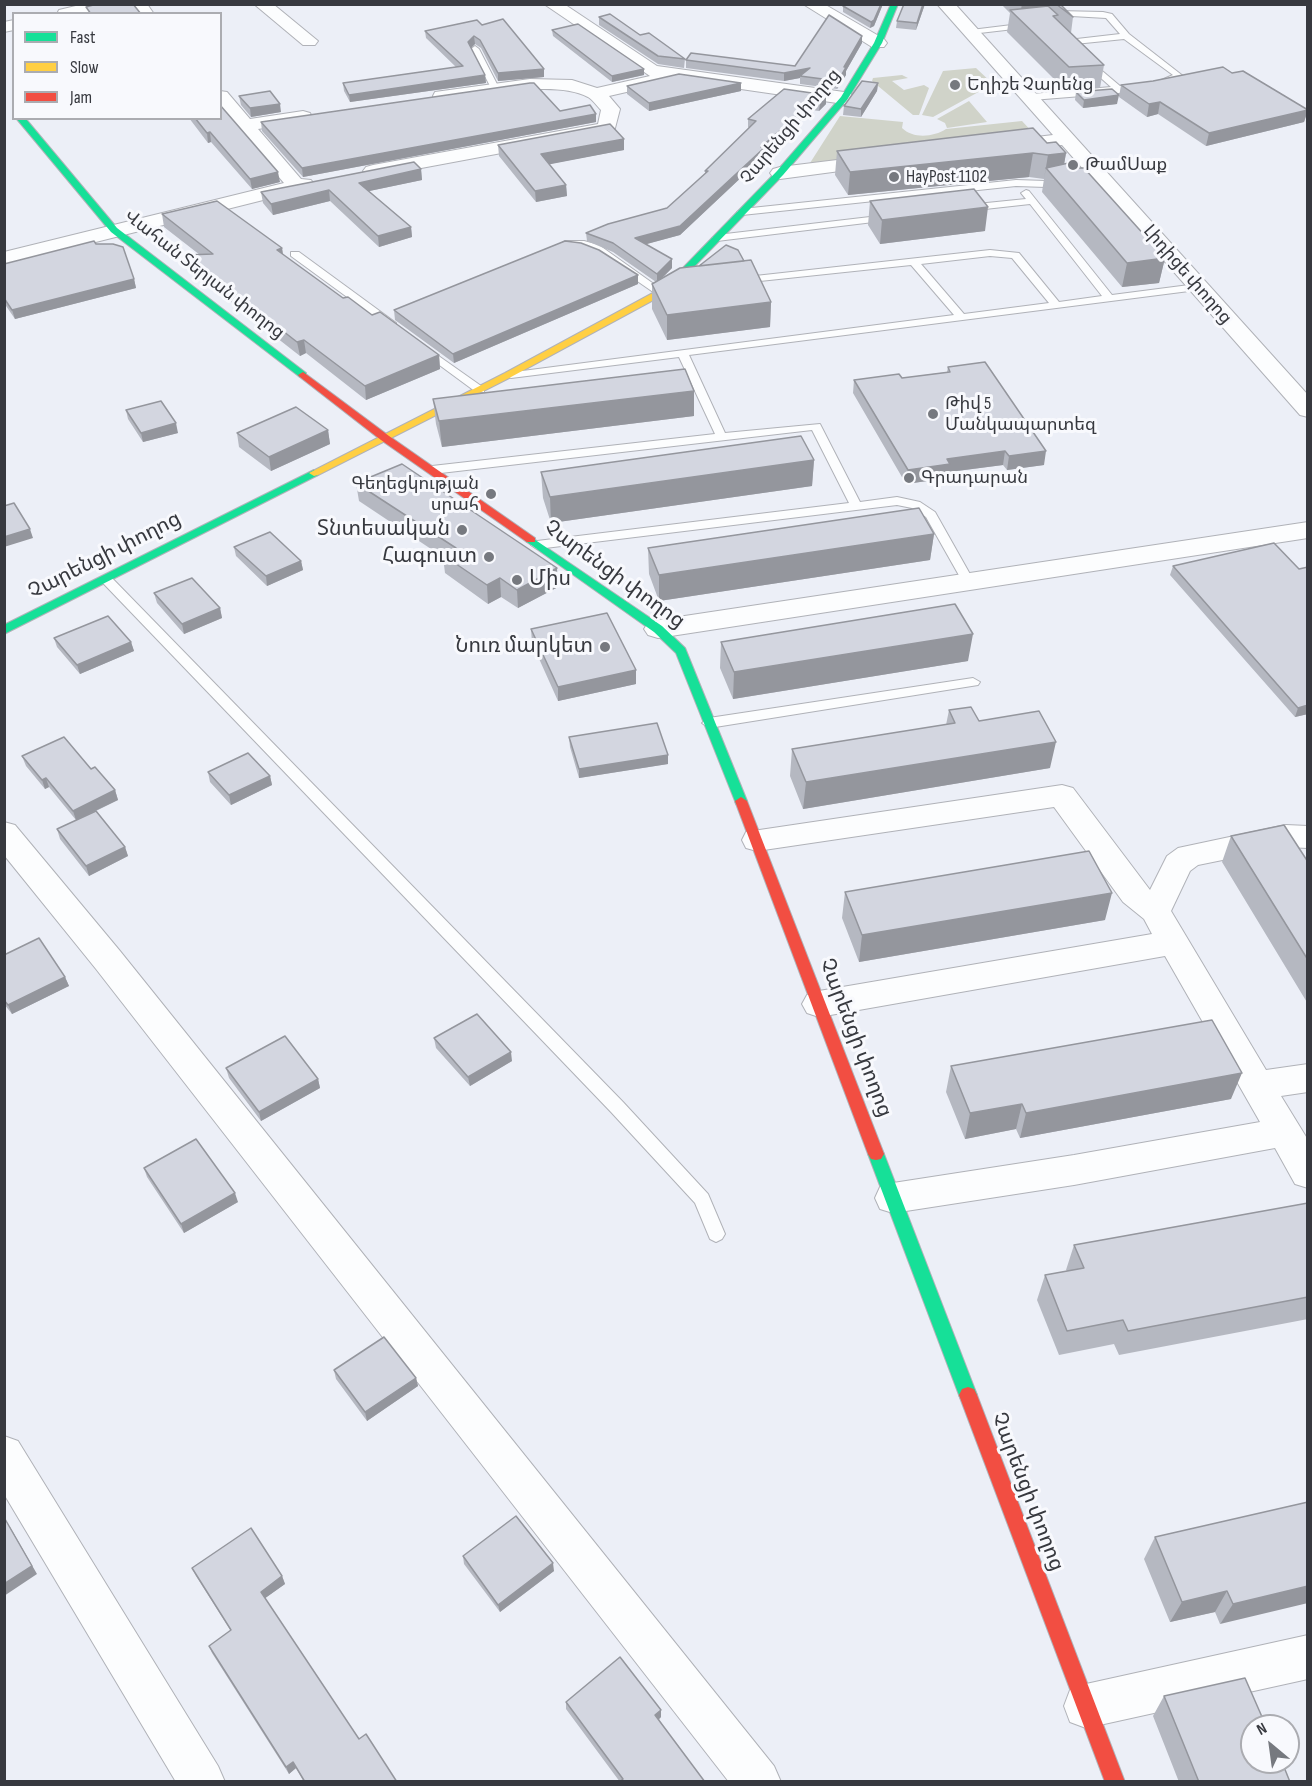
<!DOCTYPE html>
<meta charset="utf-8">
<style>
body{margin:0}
#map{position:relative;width:1312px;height:1786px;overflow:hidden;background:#eceff7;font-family:"Sofia Sans Condensed",sans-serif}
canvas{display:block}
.frame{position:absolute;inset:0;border:6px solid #37393f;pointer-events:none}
.legend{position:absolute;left:12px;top:12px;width:210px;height:108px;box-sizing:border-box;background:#f8f9fd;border:2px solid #abacb1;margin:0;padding:8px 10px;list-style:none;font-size:18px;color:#37393f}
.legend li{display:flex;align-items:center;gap:12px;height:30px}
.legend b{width:30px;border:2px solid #abacb1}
.north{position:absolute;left:1240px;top:1714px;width:60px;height:60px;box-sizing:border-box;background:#f8f9fd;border:2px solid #abacb1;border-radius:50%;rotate:331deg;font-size:16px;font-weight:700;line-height:24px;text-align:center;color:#37393f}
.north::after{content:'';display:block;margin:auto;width:21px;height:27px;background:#76797f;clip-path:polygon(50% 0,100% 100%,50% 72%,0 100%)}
</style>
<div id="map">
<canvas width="1312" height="1786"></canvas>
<div class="frame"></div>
<ul class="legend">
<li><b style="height:8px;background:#16e098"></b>Fast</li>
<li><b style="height:8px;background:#ffcf43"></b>Slow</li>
<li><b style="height:8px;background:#f24e42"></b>Jam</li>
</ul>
<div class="north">N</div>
</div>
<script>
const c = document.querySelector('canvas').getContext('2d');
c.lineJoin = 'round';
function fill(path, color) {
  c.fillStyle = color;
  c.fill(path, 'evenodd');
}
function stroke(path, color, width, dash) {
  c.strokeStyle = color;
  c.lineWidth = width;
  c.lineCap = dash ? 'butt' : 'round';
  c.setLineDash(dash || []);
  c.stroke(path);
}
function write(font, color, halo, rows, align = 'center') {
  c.font = font + ' "Sofia Sans Condensed","Noto Sans Armenian",sans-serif';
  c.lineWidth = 6;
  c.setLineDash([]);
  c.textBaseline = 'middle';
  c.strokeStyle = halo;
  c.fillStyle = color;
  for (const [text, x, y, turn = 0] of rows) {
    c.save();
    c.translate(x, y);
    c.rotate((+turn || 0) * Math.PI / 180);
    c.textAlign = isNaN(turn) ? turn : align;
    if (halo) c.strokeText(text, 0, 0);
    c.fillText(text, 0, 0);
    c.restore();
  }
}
fill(new Path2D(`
 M976,68L993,84L933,117L922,115L943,71Z
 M902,75L908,78L892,81L904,90L924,85L929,88L919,115H913L872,81L873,78Z
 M969,101L987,122L947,128L945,123L937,119Z
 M840,116L903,122L902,128C913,139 934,137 946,129L1022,121L1036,136L810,163Z`), '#d0d3c9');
const lane = new Path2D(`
 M1057,11L1103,12L1112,14L1129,34L1183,76L1165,85H1159V81L1173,75L1124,39L1065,45L1064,43L1068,40L1120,34L1106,18L1054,15V11Z
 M1028,23H1031V27L971,34L967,32L971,30Z
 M475,46L479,49L499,88L498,90L491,88L471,49Z
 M1088,59L1120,86L1138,84L1142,87L1119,93L1032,100L1028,97L1032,94L1111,87L1085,64V60Z
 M1016,180L1046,181L1051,184L1046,187L1016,186L742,215L737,212L742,209Z
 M1026,190L1029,191L1112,295L1197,284L1202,287L1197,290L689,355L725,433L820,424L860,502L897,497L920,502L935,512L975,583L973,586H965L926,517L912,508L897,505L537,549L531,545L537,541L849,503L812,430L432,474L426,470L432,466L715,434L679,357L511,378L506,375L507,373L954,315L911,265L741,283L736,280L737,278L990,250L1019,253L1059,302L1102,296L1030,204L967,211L962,208L967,205L1026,199L1021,193ZM990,256L1012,258L1049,303L964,314L921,264Z
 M887,215L890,216V220L717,241L712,238L717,235Z
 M565,241H584L599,245L665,292L656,294L591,249L561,246L560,244Z
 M291,252H299L396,323V327H388L291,256Z
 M423,345L484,388V392H476L419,350L418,348Z
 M106,575L110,576L623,1102L708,1194L725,1234L722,1239L716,1242L710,1239L695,1203L611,1112L102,582L100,579Z
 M973,678L980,682L978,685L709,728L702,723L709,718Z`);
const street = new Path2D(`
 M84,4H115L113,8L88,14H57L59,10Z
 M130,4H147L154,14H137Z
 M254,4H273L318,41L315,45H303Z
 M544,4H564L657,66L844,92L851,94L853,98L851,102L844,104L679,80L609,96L620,109L614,132L373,177L366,175L363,171L366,167L373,165L598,124L601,110C597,106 593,100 588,97C554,79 480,96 442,102L435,100L433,96L435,92L530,79L572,80L597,88L650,76Z
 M803,4H824L884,39L887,43L884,47H872Z
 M937,4H955L1308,395V417L1300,415L1062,145L1002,152L995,150L992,146L995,142L1053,135Z
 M14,20V30L4,32V22Z
 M220,91L227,92L250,119L303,111L310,113L312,117L310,121L258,129L301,179L311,180L314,184L311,188L4,265V252L284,183L220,108Z
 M878,155L885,157L888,161L885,165L780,179L773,177L770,173L773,169L780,167Z
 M1308,522V538L658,638L648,635L644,629L648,623L658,620Z
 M1062,785L1073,788L1150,890L1167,856L1178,848L1286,825L1308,826V848L1286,847L1198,865L1190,871L1171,911L1266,1070L1308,1064V1092L1281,1096L1308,1140V1188L1295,1184L1275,1148L1074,1185L893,1213L880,1209L875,1198L880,1187L893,1183L1074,1155L1260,1122L1165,956L819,1017L807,1013L802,1004L807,995L819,991L1152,934L1144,919L1123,902L1054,807L757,851L746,848L742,840L746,832Z
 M4,822L15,825L120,951L774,1766L781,1782H729L96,969L4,855Z
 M4,1436L18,1441L218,1766L225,1782H176L4,1494Z
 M1308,1635V1679L1086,1728L1070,1722L1064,1706L1070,1690L1086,1684Z`);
const fast = new Path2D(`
 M891,4H898L882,43L847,100L783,175L685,276H679V272L777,171L841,97L874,43Z
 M16,118H25L117,228L306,373V377H300L111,232Z
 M314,470L319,473L318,475L4,634V625Z
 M531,537L662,626L685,648L747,801L746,804H736L735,801L676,653L654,632L527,542L525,540Z
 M876,1148L881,1149L884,1154L977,1395L974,1401L968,1403L962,1401L959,1395L868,1154L871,1149Z`);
const slow = new Path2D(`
 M679,272L687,274L670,291L511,377L318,475L314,476L309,473L505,373L664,287Z`);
const jam = new Path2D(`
 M303,372L389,436L535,538V542H527L381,440L300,377L298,375Z
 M741,797L747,801L884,1154L881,1159L876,1160L871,1159L868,1154L735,801Z
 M968,1387L974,1389L977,1395L1125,1782H1105L959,1395L962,1389Z`);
stroke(lane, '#b0b2b8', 2);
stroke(street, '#b0b2b8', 2);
stroke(fast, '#b0b2b8', 2);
stroke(slow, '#b0b2b8', 2);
stroke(jam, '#b0b2b8', 2);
fill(lane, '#fcfdfe');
fill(street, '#fcfdfe');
fill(fast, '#16e098');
fill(slow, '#ffcf43');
fill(jam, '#f24e42');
fill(new Path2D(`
 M883,4L874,26L870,28L843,12V6Z
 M904,4H925L916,30L896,28L897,21Z
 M1001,4H1060L1073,17L1071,33L1104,65L1100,88L1065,90L1007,32L1010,13Z
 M599,17L640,35L685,59L684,68L658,64L599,25Z
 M482,25L544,77L498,81L481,48L475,44L471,48L485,75L486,83L350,102L344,91L343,83L456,67L426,38L425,31Z
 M552,30L644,69V75L612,82L553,36Z
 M862,43L846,71V75L837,89L800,84V78L784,81L686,68V60L795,66Z
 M1232,73L1308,110L1304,122L1206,146L1158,114L1147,117L1119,97L1121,85Z
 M741,83V91L649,111L627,94V86Z
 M878,83L877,91L861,117L843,115L844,106Z
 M784,89L826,104L819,111L812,110L764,153V156L680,235L646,244L672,259V268L660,280L744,261L771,302L770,327L667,340L652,309V284L656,282L613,252L587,241L586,233L667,208L705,174V171L749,128L748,127V119Z
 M1076,92L1117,104L1083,108L1075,100Z
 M239,96L281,112L251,117L241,105Z
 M560,111L596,114V122L303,177L262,131L261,122Z
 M189,118H220L280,182L252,189L211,142L208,143Z
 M1047,143L1066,153L1064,164L1165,258L1159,283L1122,287L1042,192L1044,179L1029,177L848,195L835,175L837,151Z
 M498,145L624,150L549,164L566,185L567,196L536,202L499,156Z
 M421,169L422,180L369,191L411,227L412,237L379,247L330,201L273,215L263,203L261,192Z
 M870,201L985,231L880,244L868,225Z
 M162,214L282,248L283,255L343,298L372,315L439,355L440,369L366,400L306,353L300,356L189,269L186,255H200L164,227Z
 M4,264L134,279L136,288L15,319L4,303Z
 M638,275V284L454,363L395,320L394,310Z
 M948,367L1044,465L1007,470L1003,465L949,472L948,478L906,484L853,393L854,380L902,378L947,372Z
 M694,391V416L442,447L436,424L433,399Z
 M126,410L178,433L143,442L128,419Z
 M328,430L330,444L271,471L239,447L237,433Z
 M814,460L812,486L551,523L543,498L541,472Z
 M356,483L558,587L518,608L501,597L488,604L445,573L443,557L359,501Z
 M934,534L930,560L659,601L649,574L648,548Z
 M234,547L301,561L303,570L267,586L236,556Z
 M1173,566L1299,569L1308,567V714L1295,717L1170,575Z
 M154,593L220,608L222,618L184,634L157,603Z
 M531,629L636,670V684L558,701L532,643Z
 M54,638L131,642L134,651L80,674L57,647Z
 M721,642L968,661L733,699L720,668Z
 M949,710L979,721L1050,768L803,809L790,776L792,749L946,725Z
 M569,737L668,755V764L579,778L570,747Z
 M22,756L91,769L115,790L118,800L86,816L125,847L128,856L89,876L60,839L57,829L76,820L49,787L45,789L26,766Z
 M208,772L270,776L272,785L231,805L210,782Z
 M1231,836L1308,862V1004L1222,862Z
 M845,892L1105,920L859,962L842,918Z
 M4,955L65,977L69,986L12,1014L4,1004Z
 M434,1038L512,1061L470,1086L436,1048Z
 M951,1066L1231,1099L1020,1138L1016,1129L965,1139L946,1092Z
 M226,1068L318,1079L320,1088L261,1121L229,1078Z
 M144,1168L238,1202L184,1233L147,1177Z
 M1308,1203V1319L1119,1355L1114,1344L1059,1355L1037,1300L1045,1275L1067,1271L1066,1270L1074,1245Z
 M334,1370L416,1378L418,1386L367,1421L336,1379Z
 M1308,1502L1220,1624L1215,1612L1170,1622L1144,1559L1155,1537Z
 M463,1556L554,1571L500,1612L464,1564Z
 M192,1568L282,1576L285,1584L265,1598L359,1739L397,1782H304L296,1768L289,1774L212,1653L209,1646L231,1631L196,1576Z
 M1164,1696L1290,1782H1179L1153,1716Z
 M566,1702L661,1710V1717L659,1720L705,1782H620L566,1709Z`), '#b5b8c1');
fill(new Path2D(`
 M881,4H883L874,26L870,28L871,22Z
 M923,4H925L916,30L917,23Z
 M1022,4H1049L1047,19H1019Z
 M474,36L475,44L469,50L468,42Z
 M862,36V43L846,71V75L837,89L838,81L844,67Z
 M810,68L800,76V78L784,81V73Z
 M544,69V77L498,81V73Z
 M644,69V75L612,82V76Z
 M485,75L486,83L350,102L349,95Z
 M741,83V91L649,111V103Z
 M878,83L877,91L861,117V109Z
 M826,95V104L819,111L820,103Z
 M1119,95L1117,104L1083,108L1084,100Z
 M813,102L812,110L764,153V156L680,235L636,247L635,238L761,147Z
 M1160,102L1158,114L1147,117L1149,104Z
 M280,104L281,112L251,117L250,108Z
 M1308,110L1304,122L1206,146L1209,133Z
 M596,114V122L303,177L302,168Z
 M210,132L211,142L208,143L207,133Z
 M624,139V150L541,166V154Z
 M1033,153L1029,177L848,195L850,172Z
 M1066,153L1062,177L1046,168L1044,179L1048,155Z
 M421,169L422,180L360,193L359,183Z
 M278,172L280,182L252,189L250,179Z
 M566,185L567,196L536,202L535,191Z
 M329,190L330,201L273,215L271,204Z
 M988,207L985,231L880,244L882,220Z
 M411,227L412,237L379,247L378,236Z
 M282,248L284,262L277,250Z
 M1165,258L1159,283L1122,287L1127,263Z
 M672,259V268L657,283V274Z
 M638,275V284L454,363L453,354Z
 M134,279L136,288L15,319L12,310Z
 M771,302L770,327L667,340V315Z
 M304,340L306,353L300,356L297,342Z
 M439,355L440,369L366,400L365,386Z
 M694,391V416L442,447L439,421Z
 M176,423L178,433L143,442L141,433Z
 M328,430L330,444L271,471L269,457Z
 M1005,451L1003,465L949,472L948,478L906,484L908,470L947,459Z
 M1046,451L1044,465L1007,470L1009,456Z
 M814,460L812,486L551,523L550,497Z
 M30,529L33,538L4,547V537Z
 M934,534L930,560L659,601V575Z
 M301,561L303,570L267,586L266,576Z
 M557,568L558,587L518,608L517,590Z
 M500,578L501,597L488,604L487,585Z
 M220,608L222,618L184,634L182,624Z
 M973,634L968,661L733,699L734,672Z
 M131,642L134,651L80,674L77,665Z
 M636,670V684L558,701V687Z
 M1308,705V714L1295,717L1298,708Z
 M1056,742L1050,768L803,809L806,782Z
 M668,755V764L579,778V769Z
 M270,776L272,785L231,805L229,795Z
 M46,778L49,787L45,789L42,780Z
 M115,790L118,800L76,820L73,811Z
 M125,847L128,856L89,876L86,866Z
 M1112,893L1105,920L859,962L862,935Z
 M65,977L69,986L12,1014L8,1005Z
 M511,1052L512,1061L470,1086L468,1077Z
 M1242,1073L1231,1099L1020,1138L1026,1113Z
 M318,1079L320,1088L261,1121L259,1112Z
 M1022,1104L1016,1129L965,1139L970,1113Z
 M235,1193L238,1202L184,1233L181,1224Z
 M416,1378L418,1386L367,1421L365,1412Z
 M10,1527L37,1574L4,1596V1584Z
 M553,1563L554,1571L500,1612L498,1605Z
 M282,1576L285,1584L264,1599L261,1592Z
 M1308,1586V1603L1220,1624L1233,1604Z
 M1227,1591L1215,1612L1170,1622L1182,1602Z
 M661,1710V1717L655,1722V1715Z
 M293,1762L296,1768L289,1774L286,1767Z`), '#94969d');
const building = new Path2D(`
 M97,4H133L141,14H91L86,7Z
 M851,4H881L874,20L871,22L843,6Z
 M904,4H923L917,23L897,21Z
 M1056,4H1060L1073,17Z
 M1048,6L1058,15L1053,16L1104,65L1069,67L1010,10Z
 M610,14L640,35L649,33L685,59L658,56L599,17Z
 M829,15L862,36L844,67H846L838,81L800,76L810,68L784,73L686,60L691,53L795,66Z
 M503,19L544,69L498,73L480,40L474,36L468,42L485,75L349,95L343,83L463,66L425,31L477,20L482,25Z
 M578,24L644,69L612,76L552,30Z
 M1223,67L1232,73L1243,71L1308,110L1209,133L1160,102L1149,104L1121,85L1153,81Z
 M679,74L741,83L649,103L627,86Z
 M862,81L878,83L861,109L844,106Z
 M530,83H534L560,111L590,105L596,114L302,168L261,122Z
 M784,89L826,95L820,103L813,102L761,147L764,148L680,226L635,238L672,259L657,274L613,243L586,233L608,224L667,208L708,171H705L756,121L748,119Z
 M1112,89L1119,95L1084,100L1076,92Z
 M270,91L280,104L250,108L239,96Z
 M220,105L278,172L250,179L210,132L207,133L195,118H220Z
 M610,124L624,139L541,154L566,185L535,191L498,145Z
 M1033,128L1047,143L1056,142L1066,153L1048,155L1033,153L850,172L837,151Z
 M414,162L421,169L359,183L411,227L378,236L329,190L271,204L261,192Z
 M1073,162L1079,168H1084L1165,258L1127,263L1046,168Z
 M974,189L988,207L882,220L870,201Z
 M217,201L282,248L277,250L343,298L348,297L372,315L380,312L439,355L365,386L304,340L297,342L186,255L213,254L162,214Z
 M94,241L96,244H113L123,247L134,279L12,310L4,298V264Z
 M565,241L581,243L599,250L638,275L453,354L394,310Z
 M726,245L738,250L744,261L699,266Z
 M751,260L771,302L667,315L652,284L680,268Z
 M985,362L1046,451L1009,456L1005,451L947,459L950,464L908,470L854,380L899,374L902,378L950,372L948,367Z
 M685,369L694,391L439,421L433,399Z
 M161,401L176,423L141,433L126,410Z
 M296,407L328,430L269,457L237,433Z
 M801,436L814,460L550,497L541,472Z
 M402,464L557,568L517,590L500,578L487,585L443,555L456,548L356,483Z
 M14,503L30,529L4,537V506Z
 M919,508L934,534L659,575L648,548Z
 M270,532L301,561L266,576L234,547Z
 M1274,543L1299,569L1308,567V705L1298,708L1173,566Z
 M192,578L220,608L182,624L154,593Z
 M955,604L973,634L734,672L721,642Z
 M607,613L636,670L558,687L531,629Z
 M108,616L131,642L77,665L54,638Z
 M971,707L979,721L1039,711L1056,742L806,782L792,749L955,723L949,710Z
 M657,723L668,755L579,769L569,737Z
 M64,737L91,769L95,767L115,790L73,811L46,778L42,780L22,756Z
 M248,753L270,776L229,795L208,772Z
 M96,811L125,847L86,866L57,829Z
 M1284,825L1308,862V960L1231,836Z
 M1089,851L1112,893L862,935L845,892Z
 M39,938L65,977L8,1005L4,1000V955Z
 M477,1014L511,1052L468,1077L434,1038Z
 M1212,1020L1242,1073L1026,1113L1022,1104L970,1113L951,1066Z
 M285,1036L318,1079L259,1112L226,1068Z
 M196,1139L235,1193L181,1224L144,1168Z
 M1308,1203V1297L1128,1331L1123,1320L1067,1331L1045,1275L1084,1268L1074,1245Z
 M384,1337L416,1378L365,1412L334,1370Z
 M1308,1502V1586L1233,1604L1227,1591L1182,1602L1155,1537Z
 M516,1516L553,1563L498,1605L463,1556Z
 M4,1519H5L32,1566L4,1584Z
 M251,1528L282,1576L261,1592L359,1739L366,1734L397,1782H305L293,1762L286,1767L209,1646L231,1630L192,1568Z
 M620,1657L661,1710L655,1715L705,1782H620L623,1779L566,1702Z
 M1245,1678L1266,1726H1252V1762H1282L1290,1782H1199L1164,1696Z`);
fill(building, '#d3d6e0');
stroke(building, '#94969d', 1.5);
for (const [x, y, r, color] of [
 [955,85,6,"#76797f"],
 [1073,165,6,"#76797f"],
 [894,177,6,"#76797f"],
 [933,414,6,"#76797f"],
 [909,478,6,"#76797f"],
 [491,494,6,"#76797f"],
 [462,530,6,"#76797f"],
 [489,557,6,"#76797f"],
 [517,580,6,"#76797f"],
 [605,647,6,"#76797f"]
]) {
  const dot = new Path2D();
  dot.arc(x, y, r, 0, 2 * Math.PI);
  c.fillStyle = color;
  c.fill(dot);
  stroke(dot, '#f8f9fd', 2);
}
write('18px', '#37393f', '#f8f9fd', [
 ["Եղիշե Չարենց",967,85],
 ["ԹամՍաք",1085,165],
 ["HayPost 1102",906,177],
 ["Թիվ 5",945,404],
 ["Մանկապարտեզ",945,425],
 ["Գրադարան",921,478],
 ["Գեղեցկության",479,484,"right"],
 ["սրահ",479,505,"right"]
], 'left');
write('18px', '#37393f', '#f8f9fd', [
 ["Չարենցի փողոց",791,127,-50],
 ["Վահան Տերյան փողոց",204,275,38],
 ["Լիդիցե փողոց",1187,275,49]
]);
write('21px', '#37393f', '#f8f9fd', [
 ["Տնտեսական",450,530],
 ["Հագուստ",477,557],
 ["Միս",529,580,"left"],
 ["Նուռ մարկետ",593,647]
], 'right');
write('21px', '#37393f', '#f8f9fd', [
 ["Չարենցի փողոց",105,556,-27],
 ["Չարենցի փողոց",614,575,36],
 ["Չարենցի փողոց",855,1038,69],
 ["Չարենցի փողոց",1027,1492,69]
]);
</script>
